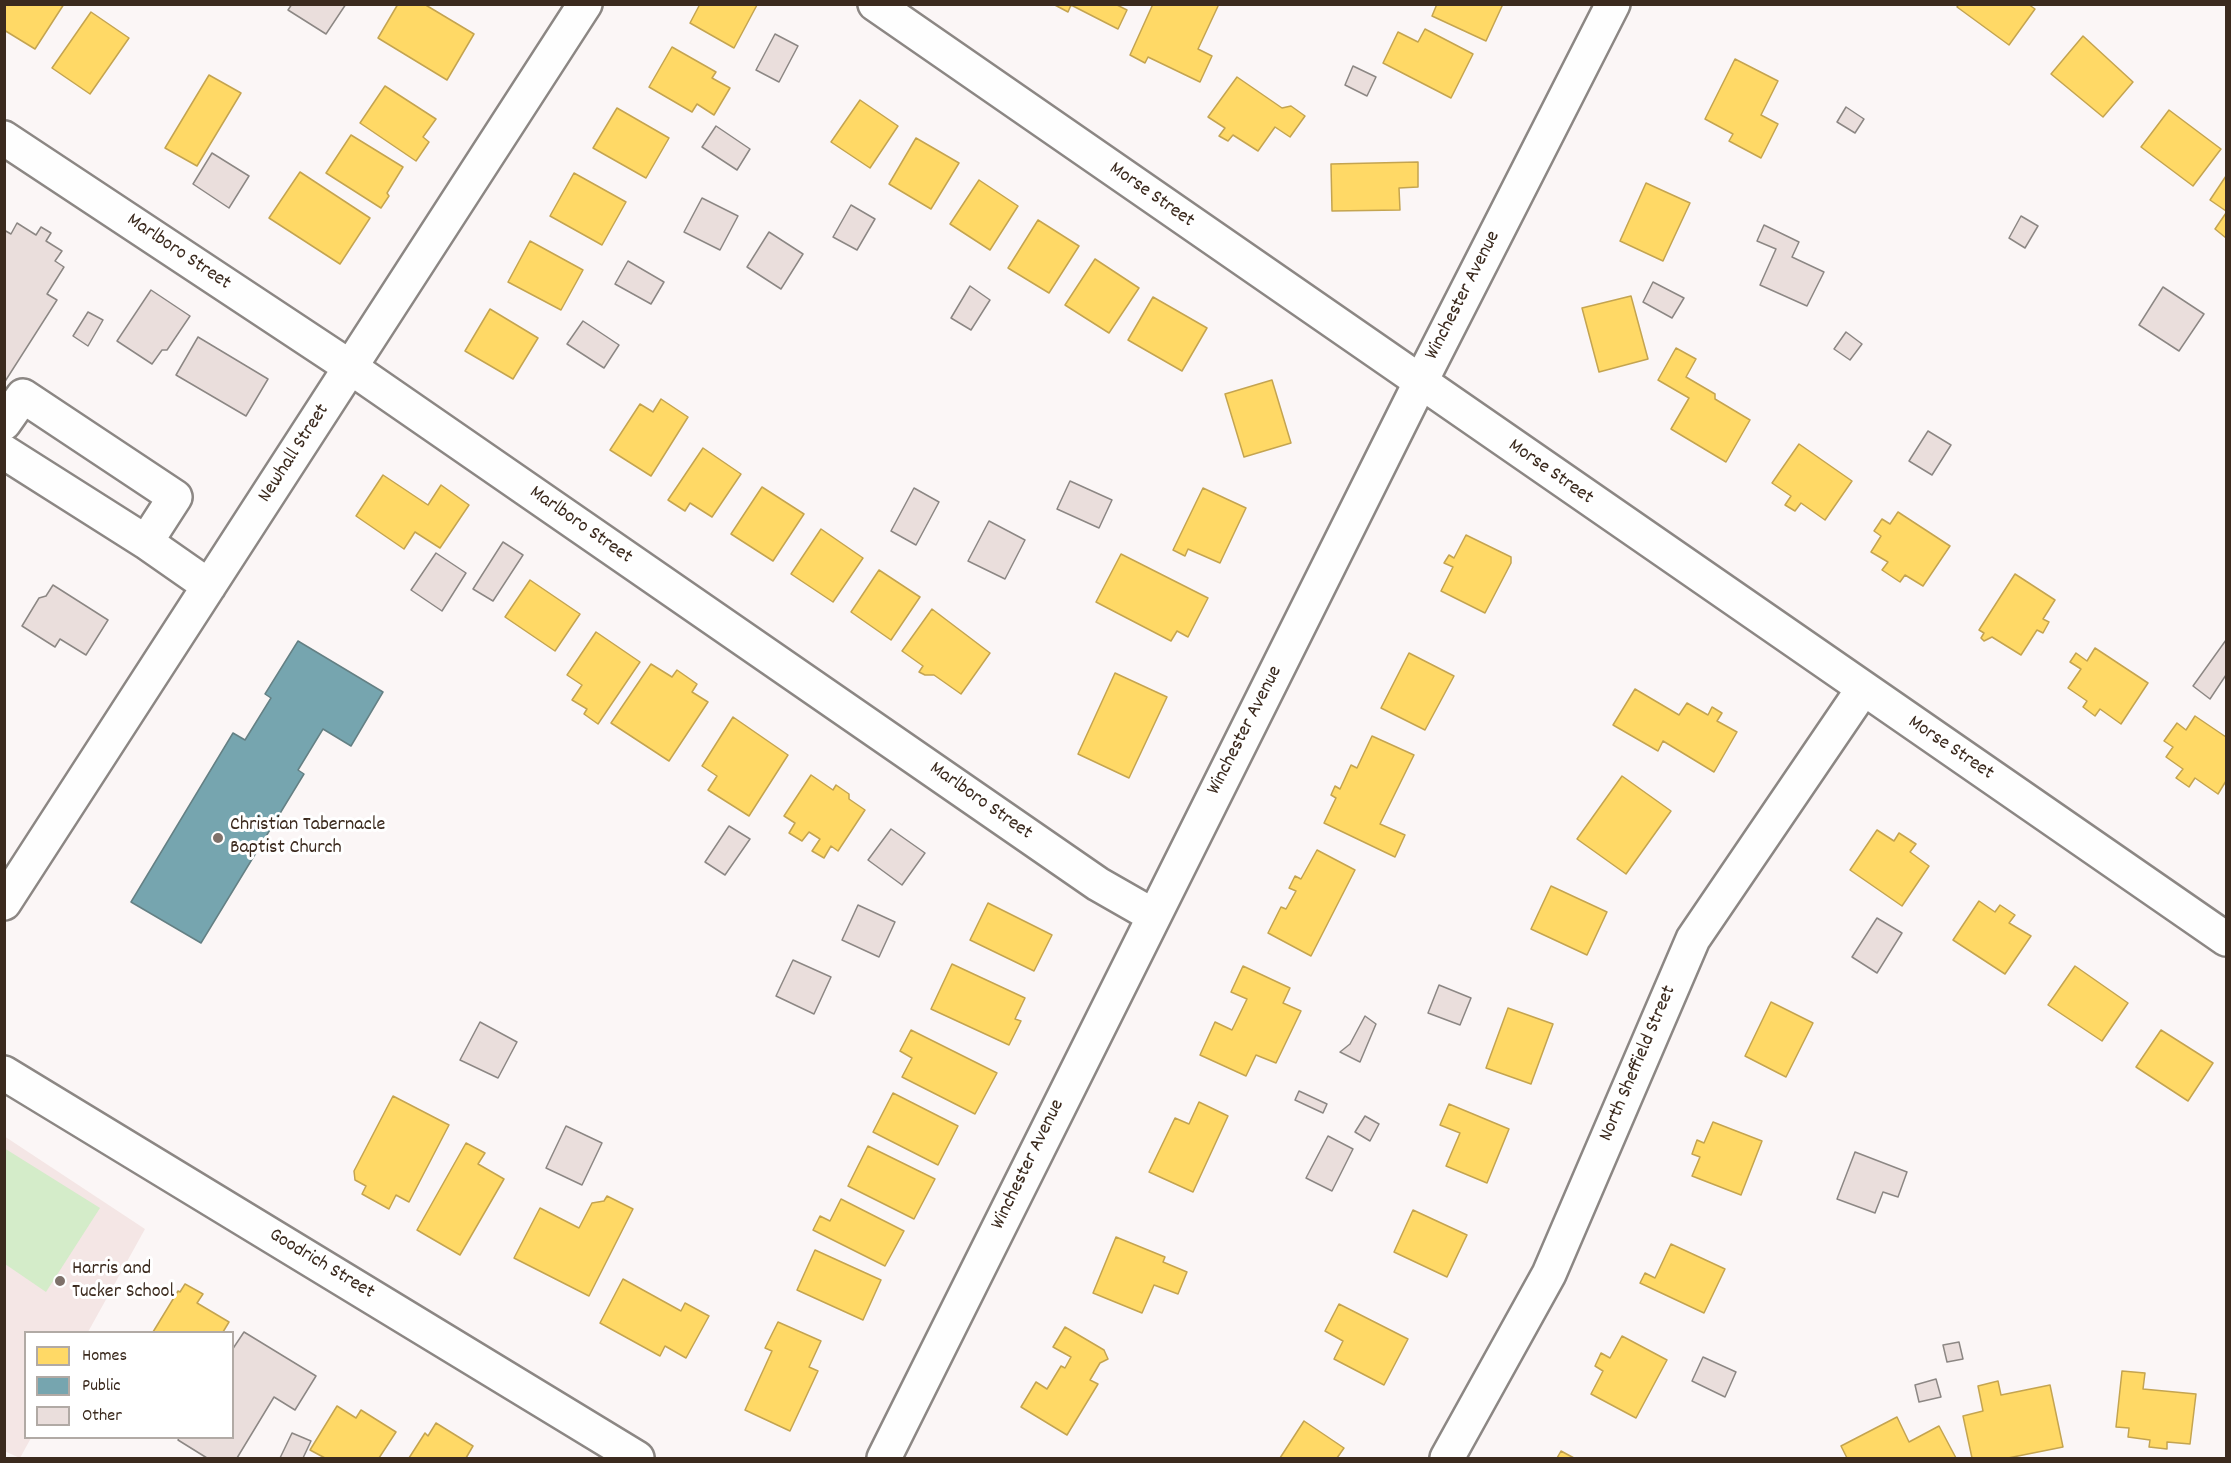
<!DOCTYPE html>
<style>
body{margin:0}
#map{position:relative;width:2231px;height:1463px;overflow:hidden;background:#fbf6f6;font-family:Dekko,sans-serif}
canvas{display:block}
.frame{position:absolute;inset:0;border:6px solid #3b2a1e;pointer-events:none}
.legend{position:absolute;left:24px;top:1331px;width:210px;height:108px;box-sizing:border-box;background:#fff;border:2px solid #b1aaa5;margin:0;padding:8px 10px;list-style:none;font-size:18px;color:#3b2a1e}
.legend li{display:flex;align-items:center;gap:12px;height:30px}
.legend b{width:30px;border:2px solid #b1aaa5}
</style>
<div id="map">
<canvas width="2231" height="1463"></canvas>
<div class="frame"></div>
<ul class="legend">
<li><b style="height:16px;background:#ffd966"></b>Homes</li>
<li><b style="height:16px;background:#76a5af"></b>Public</li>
<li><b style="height:16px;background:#eadedc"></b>Other</li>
</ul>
</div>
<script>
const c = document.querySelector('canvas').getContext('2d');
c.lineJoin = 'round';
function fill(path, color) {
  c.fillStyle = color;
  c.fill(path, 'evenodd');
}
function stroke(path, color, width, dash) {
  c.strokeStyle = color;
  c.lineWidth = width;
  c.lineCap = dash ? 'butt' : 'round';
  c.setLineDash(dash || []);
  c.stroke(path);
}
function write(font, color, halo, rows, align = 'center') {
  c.font = font + ' Dekko,sans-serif';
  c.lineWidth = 6;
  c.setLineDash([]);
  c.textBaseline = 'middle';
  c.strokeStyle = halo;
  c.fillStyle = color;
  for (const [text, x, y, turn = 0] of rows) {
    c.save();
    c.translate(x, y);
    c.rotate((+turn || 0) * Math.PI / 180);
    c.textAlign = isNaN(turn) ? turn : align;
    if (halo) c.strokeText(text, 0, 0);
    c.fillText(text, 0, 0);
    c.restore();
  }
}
fill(new Path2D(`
 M4,1136L145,1229L88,1332H26V1438H31L20,1458L4,1451Z`), '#f4e6e5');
fill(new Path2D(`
 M4,1148L100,1208L46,1292L5,1264Z`), '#d4ecc9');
const homes = new Path2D(`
 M4,4H64L35,49L4,30Z
 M398,4H424L474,34L447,80L378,38Z
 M700,4H756L757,5L734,48L690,23Z
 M1053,4H1115L1127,10L1118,29L1071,5L1068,12Z
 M1153,4H1219L1198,49L1212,56L1200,82L1148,57L1145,63L1130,55Z
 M1437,4H1503L1486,41L1432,16Z
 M1959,4H2028L2035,9L2009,45L1957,7Z
 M91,12L129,38L90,94L52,68Z
 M1425,29L1473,54L1451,98L1383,63L1398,32L1418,42Z
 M2083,36L2133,82L2103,117L2051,74Z
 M672,47L716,72L712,78L730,88L714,115L697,104L692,112L649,87Z
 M1735,59L1778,81L1761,115L1778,124L1761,158L1729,141L1733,134L1705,119Z
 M209,75L241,93L197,166L165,148Z
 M1237,77L1282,108L1291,106L1305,116L1290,137L1275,127L1258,151L1233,135L1228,141L1219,136L1225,128L1208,117Z
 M385,86L436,119L423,137L429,142L416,161L360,123Z
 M860,100L898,126L870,168L831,142Z
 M617,108L669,138L646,178L593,148Z
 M2169,110L2221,149L2193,186L2141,147Z
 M351,135L403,167L387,193L389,196L381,208L326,173Z
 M916,138L959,163L931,209L889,184Z
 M1418,162V187L1399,188L1400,210L1332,211L1331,164Z
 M300,172L370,218L340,264L269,218Z
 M574,173L626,202L602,245L550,216Z
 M2226,176V211L2210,200Z
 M979,180L1018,206L990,250L950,224Z
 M1646,183L1690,203L1663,261L1620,241Z
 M2226,213V238L2215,229Z
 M1038,220L1079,246L1049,293L1008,268Z
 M530,241L583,270L561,310L508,282Z
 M1095,259L1139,288L1109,333L1065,305Z
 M1631,296L1648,359L1599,372L1582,308Z
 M1153,297L1207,328L1182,371L1128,340Z
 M490,309L538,338L513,379L465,351Z
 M1676,348L1696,359L1686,377L1715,394V399L1750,420L1726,462L1671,429L1689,398L1658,380Z
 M1272,380L1291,443L1244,457L1225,394Z
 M661,399L688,417L651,476L610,450L640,404L653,412Z
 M1799,444L1852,481L1825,520L1801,503L1795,511L1785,505L1791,496L1772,483Z
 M703,448L741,474L712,517L690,503L685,511L668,500Z
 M383,475L428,505L441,485L469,505L440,548L415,532L404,549L356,516Z
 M762,487L804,514L773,561L731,534Z
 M1203,488L1246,508L1220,563L1188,549L1185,556L1173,550Z
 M1898,512L1950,546L1923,586L1905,575L1900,582L1882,570L1888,562L1871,552L1881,536L1874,531L1882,519L1890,524Z
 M821,529L863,558L833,602L791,574Z
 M1466,535L1511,557V563L1485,613L1441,591L1453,567L1444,563L1449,555L1454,558Z
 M1121,554L1208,598L1188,637L1177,631L1171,641L1096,602Z
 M879,570L920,597L891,640L851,612Z
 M2015,574L2055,600L2043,619L2049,622L2043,633L2037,630L2021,655L1992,637L1984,641L1981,638L1984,633L1979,630Z
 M530,580L580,614L555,651L505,617Z
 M932,609L990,653L961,694L934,675H925L919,672L923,666L902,651Z
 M596,632L640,662L598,724L584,714L587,709L572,700L582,685L567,675Z
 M2095,648L2148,683L2121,724L2100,709L2095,716L2083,707L2087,701L2068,688L2081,669L2070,662L2076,653L2087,661Z
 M1409,653L1454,676L1425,730L1381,708Z
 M651,664L672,677L677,670L697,684L692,692L708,702L669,761L611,723Z
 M1115,673L1167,697L1129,778L1078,754Z
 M1635,689L1679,715L1687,703L1708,715L1712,707L1722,713L1717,721L1737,732L1714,772L1663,741L1658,751L1613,725Z
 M2195,716L2226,737V781L2218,794L2195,778L2189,787L2176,778L2183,769L2166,757L2173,747L2164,741L2177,723L2186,730Z
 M733,717L788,755L749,816L708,790L717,776L702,766Z
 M1372,736L1414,755L1380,824L1405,835L1395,857L1324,823L1336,798L1331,795L1335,786L1340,789L1351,765L1357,768Z
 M811,775L833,790L836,785L849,794V799L865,810L838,851L831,846L824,858L812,851L820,839L809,832L802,841L789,833L795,823L784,816Z
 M1622,776L1671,811L1626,874L1577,839Z
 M1877,830L1894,841L1899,833L1916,844L1910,852L1929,866L1902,906L1850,870Z
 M1317,850L1355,870L1311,956L1268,933L1281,907L1286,909L1296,891L1289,888L1295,876L1301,879Z
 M1551,886L1607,912L1587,955L1531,929Z
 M1979,901L1995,912L2000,905L2015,915L2009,923L2031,936L2005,974L1953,940Z
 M988,903L1052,935L1034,971L970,940Z
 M952,964L1025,998L1015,1019L1021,1021L1009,1045L931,1009Z
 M1243,966L1290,988L1283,1003L1301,1011L1276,1063L1256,1055L1246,1076L1200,1055L1215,1022L1232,1030L1247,999L1231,992Z
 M2075,966L2128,1003L2102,1041L2048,1005Z
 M1771,1002L1813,1023L1786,1077L1745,1056Z
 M1508,1008L1553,1024L1531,1084L1486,1068Z
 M911,1030L997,1073L975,1114L902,1077L912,1058L900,1051Z
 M2161,1030L2213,1063L2188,1101L2136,1067Z
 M893,1093L958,1126L938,1165L873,1132Z
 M393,1096L449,1125L409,1202L396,1195L389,1209L362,1194L366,1186L355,1180L354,1171Z
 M1199,1102L1228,1116L1193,1192L1149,1172L1175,1118L1189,1124Z
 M1449,1104L1509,1129L1487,1183L1446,1166L1460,1133L1440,1125Z
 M1713,1122L1762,1141L1741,1195L1692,1176L1700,1157L1692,1154L1697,1140L1704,1143Z
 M466,1143L485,1153L478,1164L504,1179L460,1255L417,1230Z
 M868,1146L935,1179L914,1219L848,1186Z
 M607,1196L633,1209L589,1296L514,1258L540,1208L579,1228L592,1203L604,1201Z
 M841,1199L904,1231L885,1266L813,1230L820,1216L830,1221Z
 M1413,1210L1467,1235L1447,1277L1394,1252Z
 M1116,1237L1165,1257L1163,1262L1187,1272L1178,1294L1154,1285L1142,1313L1093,1293Z
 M1671,1244L1725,1269L1704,1313L1640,1283L1645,1273L1655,1278Z
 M815,1250L881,1280L863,1320L797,1290Z
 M623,1279L681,1311L685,1303L709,1316L686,1358L665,1346L660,1356L600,1323Z
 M185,1284L203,1294L197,1303L229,1322L223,1332H153L178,1291L180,1292Z
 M1339,1304L1408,1339L1384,1385L1334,1359L1343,1341L1325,1331Z
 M778,1322L821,1341L809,1367L818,1371L790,1431L745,1410L772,1351L765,1348Z
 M1065,1327L1104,1350L1108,1359L1100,1363L1090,1380L1098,1384L1067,1435L1021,1407L1036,1382L1047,1389L1061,1366L1065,1368L1071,1357L1053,1347Z
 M1622,1336L1667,1360L1636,1418L1591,1394L1603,1371L1595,1366L1601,1353L1610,1358Z
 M2122,1371L2145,1373L2143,1389L2196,1394L2190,1444L2167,1442V1449L2149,1447L2150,1440L2128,1437L2129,1428L2116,1427Z
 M1998,1381L2001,1395L2050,1385L2063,1447L2008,1458H1972L1963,1416L1983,1411L1978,1386Z
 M337,1406L356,1418L361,1410L396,1432L379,1458H325L310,1450Z
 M1897,1417L1909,1442L1939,1426L1956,1458H1847L1841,1446Z
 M1304,1421L1344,1448L1337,1458H1280Z
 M436,1423L473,1446L466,1458H409L425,1433L428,1436Z
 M1561,1451L1574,1458H1557Z`);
fill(homes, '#ffd966');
stroke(homes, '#c4a450', 1.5);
const public = new Path2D(`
 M298,641L383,692L351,746L323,729L298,770L304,774L201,943L131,902L233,733L245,740L271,698L265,694Z`);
fill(public, '#76a5af');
stroke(public, '#648084', 1.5);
const building = new Path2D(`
 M292,4H346L326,34L288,10Z
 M775,34L798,46L779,82L756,70Z
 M1353,66L1376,77L1367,96L1345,85Z
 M1846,107L1864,119L1855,133L1837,122Z
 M716,126L750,149L737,170L702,147Z
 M212,153L249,176L229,208L193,184Z
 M702,198L738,216L720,250L684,232Z
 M851,205L875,219L857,250L833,237Z
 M2021,216L2038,226L2025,248L2009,238Z
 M17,223L36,235L41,227L51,233L46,241L62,251L55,261L64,267L47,294L57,300L4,383V230L11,234Z
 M1764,225L1799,242L1792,257L1824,272L1807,306L1760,285L1776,249L1757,241Z
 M769,232L803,254L781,289L747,267Z
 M628,261L664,282L651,304L615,284Z
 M1653,282L1684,298L1672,318L1643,302Z
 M970,286L990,300L971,330L951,318Z
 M2163,287L2204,314L2179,351L2139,325Z
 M151,290L190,316L167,350H162L152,364L117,341Z
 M88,312L103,320L88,346L73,336Z
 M583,321L619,345L604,368L567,344Z
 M1846,332L1862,344L1850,360L1834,349Z
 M198,337L268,379L246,416L176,375Z
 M1928,431L1951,445L1932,475L1909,461Z
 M1070,481L1112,500L1099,528L1057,509Z
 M914,488L939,502L916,545L891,531Z
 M989,521L1025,540L1005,579L968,561Z
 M503,542L523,555L493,601L473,589Z
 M436,553L466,573L442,611L411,590Z
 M53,585L108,620L86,655L60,639L55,647L22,626L39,598L46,596Z
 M2226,640V675L2210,699L2193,686Z
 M729,826L750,839L725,875L705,862Z
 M891,829L925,853L902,885L868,860Z
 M858,905L895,922L879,957L842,940Z
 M1877,918L1902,933L1877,973L1852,957Z
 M793,960L831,977L814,1014L776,996Z
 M1439,985L1471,998L1460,1025L1428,1013Z
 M1365,1016L1376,1024L1360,1062L1340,1052L1350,1044Z
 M480,1022L517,1042L498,1078L460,1060Z
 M1299,1091L1327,1104L1323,1113L1295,1100Z
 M1365,1116L1379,1124L1370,1141L1355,1132Z
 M566,1126L602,1143L582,1185L546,1168Z
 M1328,1136L1353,1149L1332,1191L1306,1178Z
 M1855,1152L1907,1172L1898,1197L1883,1192L1875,1213L1837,1199Z
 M244,1332L316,1376L295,1410L274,1397L237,1458H207L178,1440L179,1438H232V1350Z
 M1959,1342L1963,1359L1947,1362L1943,1345Z
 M1703,1357L1736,1372L1725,1397L1692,1381Z
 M1936,1379L1941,1397L1919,1402L1915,1385Z
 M292,1433L311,1441L303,1458H280Z`);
fill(building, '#eadedc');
stroke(building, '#8c8784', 1.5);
const minor = new Path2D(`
 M4,138L350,367L1098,884L1154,916
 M4,423L23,396L175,497L146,542
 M4,452L146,542L209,586
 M4,903L585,4
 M884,1458L1420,383L1613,4
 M1447,1458L1549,1274L1693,939L1863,689`);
const major = new Path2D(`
 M875,4L2226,939
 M4,1073L637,1458`);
stroke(minor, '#8c8784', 38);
stroke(major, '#8c8784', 38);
stroke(minor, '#fefefe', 33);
stroke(major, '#fefefe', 33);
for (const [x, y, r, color] of [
 [218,838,6,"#7e716a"],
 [60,1281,6,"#7e716a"]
]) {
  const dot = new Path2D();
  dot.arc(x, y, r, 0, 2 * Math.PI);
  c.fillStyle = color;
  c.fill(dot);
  stroke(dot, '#fff', 2);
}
write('20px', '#3b2a1e', '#fff', [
 ["Morse Street",1151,196,35],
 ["Marlboro Street",178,253,34],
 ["Winchester Avenue",1464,296,-63],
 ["Newhall Street",295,454,-57],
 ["Morse Street",1550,473,35],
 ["Marlboro Street",580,526,35],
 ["Winchester Avenue",1246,731,-63],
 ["Morse Street",1950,749,34],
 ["Marlboro Street",980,802,35],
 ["North Sheffield Street",1639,1064,-67],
 ["Winchester Avenue",1029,1165,-64],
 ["Goodrich Street",321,1265,31]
]);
write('20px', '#3b2a1e', '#fff', [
 ["Christian Tabernacle",230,826],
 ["Baptist Church",230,849],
 ["Harris and",72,1270],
 ["Tucker School",72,1293]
], 'left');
</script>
